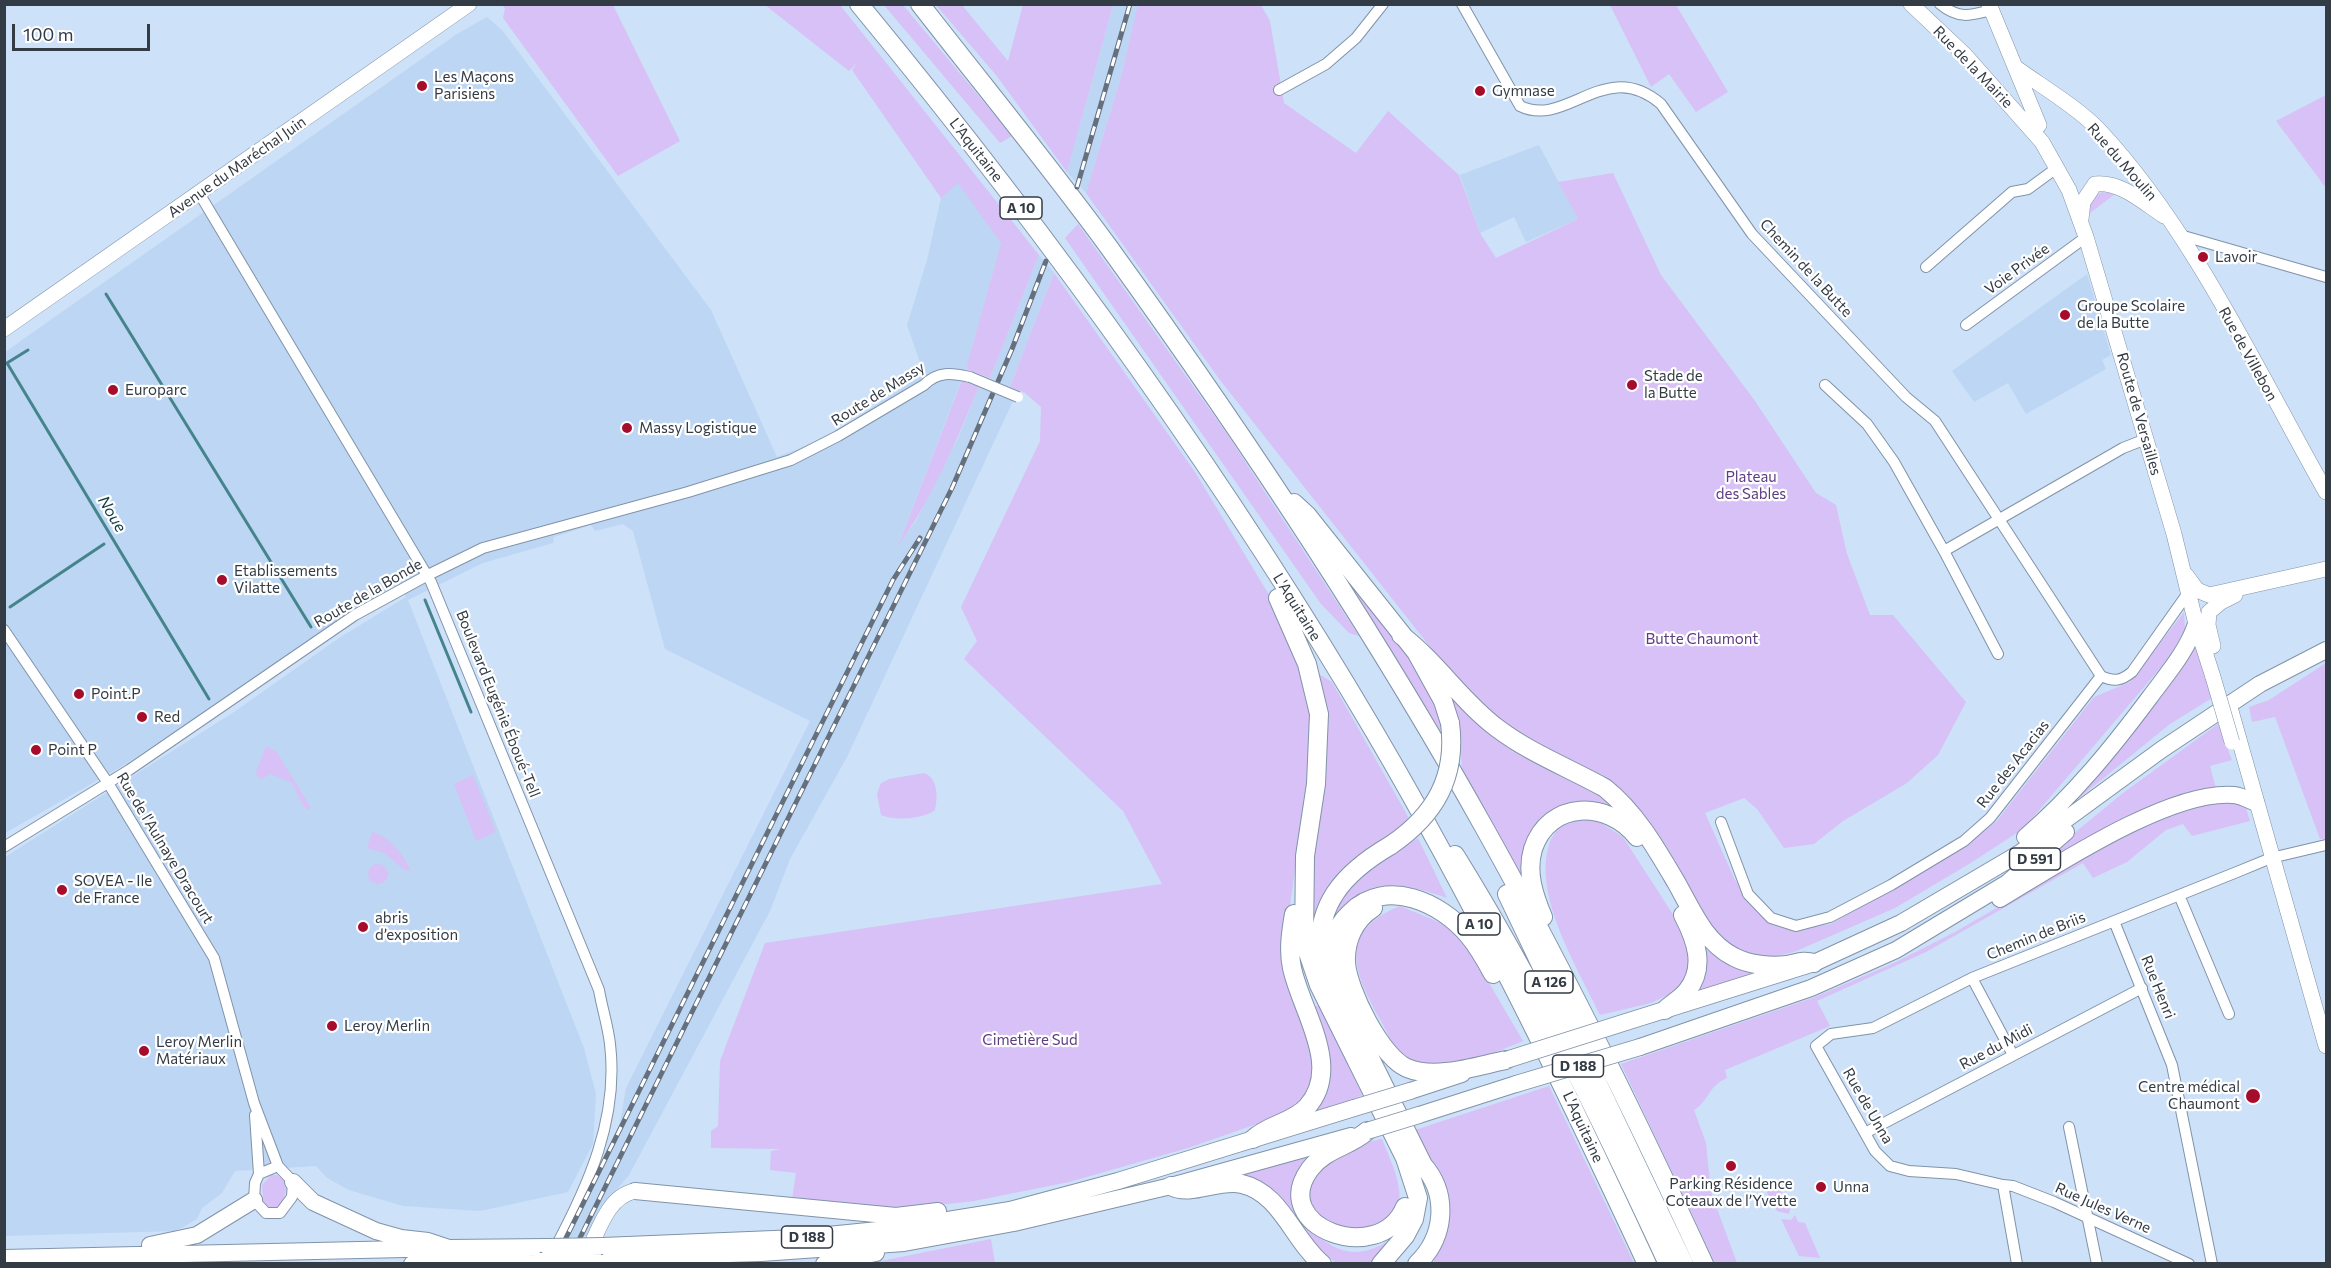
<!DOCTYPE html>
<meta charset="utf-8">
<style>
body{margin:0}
#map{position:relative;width:2331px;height:1268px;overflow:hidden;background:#cde1f9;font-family:Commissioner,sans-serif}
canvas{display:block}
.frame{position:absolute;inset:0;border:6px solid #333b44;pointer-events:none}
.scale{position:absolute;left:12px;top:24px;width:138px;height:27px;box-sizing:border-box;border:3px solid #333b44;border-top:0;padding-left:8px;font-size:18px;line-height:21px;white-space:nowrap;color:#333b44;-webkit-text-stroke:4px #fff;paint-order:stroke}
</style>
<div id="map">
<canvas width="2331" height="1268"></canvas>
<div class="frame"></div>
<div class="scale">100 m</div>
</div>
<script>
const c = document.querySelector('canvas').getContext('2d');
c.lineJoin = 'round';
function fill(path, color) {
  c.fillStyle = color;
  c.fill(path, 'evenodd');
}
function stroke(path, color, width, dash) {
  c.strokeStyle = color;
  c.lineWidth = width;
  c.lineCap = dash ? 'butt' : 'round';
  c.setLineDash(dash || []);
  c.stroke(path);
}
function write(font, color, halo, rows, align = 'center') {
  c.font = font + ' Commissioner,sans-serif';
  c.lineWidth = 4.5;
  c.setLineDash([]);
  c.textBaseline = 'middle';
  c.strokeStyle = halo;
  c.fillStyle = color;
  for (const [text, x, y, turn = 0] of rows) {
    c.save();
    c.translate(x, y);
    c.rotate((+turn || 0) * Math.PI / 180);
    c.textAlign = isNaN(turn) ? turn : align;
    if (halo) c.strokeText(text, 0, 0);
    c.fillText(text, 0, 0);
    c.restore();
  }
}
fill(new Path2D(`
 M1113,5H1138L1121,77L1086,193L1067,172Z
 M487,17L502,30L711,310L777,457L823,439L924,374L907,325L927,260L941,198L958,182L1002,240L968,363L899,543L916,521L958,438L979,387L1013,401L847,757L790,859L770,911L629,1175L612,1195L590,1236L566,1237L620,1123L626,1088L810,721L665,649L633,531L623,524L595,531L591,525L554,537L553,543L483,563L408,600L584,1048L596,1094L593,1144L568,1192L480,1211L403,1206L349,1190L327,1178L316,1166L235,1171L222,1193L202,1208L197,1219L176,1231L5,1236V857L234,712L339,638L406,597L398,583L121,767L5,833V352L457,34Z
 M1539,145L1578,219L1526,242L1514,217L1480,233L1460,175Z
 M1039,255L1054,273L1010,387L990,378Z
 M2087,274L2111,355L2102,360L2106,369L2026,414L2008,383L1974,402L1952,371Z`), '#bdd6f3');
fill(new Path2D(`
 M1138,4L1261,5L1270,21L1284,103L1356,153L1388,111L1459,175L1480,233L1496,258L1578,219L1558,182L1613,173L1661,275L1755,401L1816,493L1836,505L1847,554L1870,615H1893L1966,702L1938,755L1907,783L1843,821L1814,844L1784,848L1757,809L1744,798L1705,813L1735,880L1767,921L1791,930L1831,924L1930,868L1996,822L2094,697L2130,682L2184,612L2185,629L2168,659L2023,829L1969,864L1895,908L1794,952L1764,959L1723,945L1624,792L1524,736L1487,711L1442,662L1220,380L1086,193L1121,77Z
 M502,5H613L680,141L618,176L503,18L505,8Z
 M765,5H840L1039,255L990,378L966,369L1001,243L958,183L941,198L852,70L857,63L849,71Z
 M884,5H903L1012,136L1000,143Z
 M936,5H962L1008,61L1023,5H1113L1067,172L996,75Z
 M1610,5H1676L1728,92L1696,112L1669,74L1651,87Z
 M2326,95V188L2276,121Z
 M2102,192L2115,194L2090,213L2091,199Z
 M1078,224L1227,434L1359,636L1349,633L1321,604L1065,238Z
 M1054,273L1195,472L1277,608L1310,700L1313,739L1289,913L1315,1050L1313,1090L1294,1111L1188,1148L1069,1182L974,1201L931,1206L887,1207L792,1200L796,1173L770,1170L771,1151L781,1149L711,1148V1131L718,1126L720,1061L765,943L1162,884L1123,811L964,659L977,641L961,607L1040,441L1041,407L1025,393L1010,387Z
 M962,380L979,387C956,441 933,498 898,546Z
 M1340,568L1394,633L1437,699L1444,737Z
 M2195,642L2212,698L2170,724L2069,806Z
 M2326,663V839H2320L2275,717L2252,722L2249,707L2269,700Z
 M1319,674L1332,682L1411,822L1353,864L1314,953L1310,894Z
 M1442,682L1587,783L1632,821C1619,815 1603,805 1589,802C1543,795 1536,845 1522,878L1462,772L1460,734Z
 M2218,724L2232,760L2210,766L2217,792L2033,867L2123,793Z
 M266,746L276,751L311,808L309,810L303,806L291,782L270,774L262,779L257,777L256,772Z
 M924,773C938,778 938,797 935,810C924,819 894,821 881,815L877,794L881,783L889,779Z
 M473,775L496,832L476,841L454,784Z
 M2236,802L2246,808L2250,821L2192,836L2183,824L2166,830L2127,862L2093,878L2083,863L1926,952L1817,1001L1830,1026L1725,1070L1727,1078C1708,1086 1708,1102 1694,1110L1706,1143L1711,1192L1737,1263H1715L1621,1064L1815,997L1894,963L1955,932L2133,829L2194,805Z
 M1572,813L1598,821L1623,837L1681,927L1691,969L1682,988L1651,1003L1600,1015C1578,968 1531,894 1550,842C1553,832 1565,821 1572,813Z
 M372,832C389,836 405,856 411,871L405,870L384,853L367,848Z
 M1418,838L1447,898C1421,889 1384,876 1359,895C1352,901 1346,910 1340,917L1334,914L1352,883L1376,863Z
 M368 874a10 10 0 1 1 20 0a10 10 0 1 1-20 0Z
 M1400,906L1446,925L1468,947L1523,1041C1491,1054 1446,1076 1412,1061C1396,1054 1389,1036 1381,1021C1354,973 1336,932 1400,906Z
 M1699,932L1770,971L1688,998Z
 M1319,1005L1362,1095L1342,1105L1309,1115C1335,1062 1333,1064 1312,1008Z
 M1549,1086L1634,1263H1434V1167L1415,1130Z
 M1382,1139C1390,1160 1409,1195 1394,1215C1387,1225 1370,1233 1360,1240L1310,1211L1309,1189L1314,1174L1349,1146Z
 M1318,1154L1308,1163L1309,1227C1333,1252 1356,1261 1388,1241V1249L1374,1263H1336L1237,1176Z
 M271,1175H277L288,1184L283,1201L276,1209L267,1207L263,1201L262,1185Z
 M1775,1179L1790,1210L1789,1214L1777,1211L1766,1191Z
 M1795,1215L1798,1222L1805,1223L1820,1258L1799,1256L1781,1219L1791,1220Z
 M991,1239L995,1263L866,1264Z`), '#d7c1f6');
stroke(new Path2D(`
 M106,294L311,627
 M28,350L7,363L209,699
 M425,600L471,712
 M10,607L104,544`), '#45848c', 3);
const street = new Path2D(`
 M1462,4L1520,106C1567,129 1605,56 1661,104L1752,234L1906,397L1935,421L2101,676
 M1940,4C1958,19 1970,16 1991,10
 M1279,90L1326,64L1356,38L1383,4
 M199,193L431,582L599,990C602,1008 608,1026 610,1044C619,1118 588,1187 554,1250
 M2180,235L2326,277
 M1926,267L2012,192L2028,189L2058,167
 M1966,325L2086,237
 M1825,385L1867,424L1894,462L1944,551L2123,448L2146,439
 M1944,551L1998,654
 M4,630L108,783L214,958L254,1103L278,1166
 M2101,676C2114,682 2121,681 2132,672L2188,593
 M1721,822L1748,894L1771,918L1796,926L1830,917L1891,885L1964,841L1990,818L2101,676
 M4,847L129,770L355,615L428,575L483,548L688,492L791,460L838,436L924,385C938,371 951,373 970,377
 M2179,895L2229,1014
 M2114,921L2172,1065L2212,1264
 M1972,978L2013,1055
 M255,1115L259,1174
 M2069,1127L2097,1264
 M1865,1133L2142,988
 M278,1166L293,1182L292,1197L280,1213H266L254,1200L255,1183L259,1174Z
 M2003,1185L2013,1186L2054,1202L2189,1264
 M2017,1264L2003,1185L1956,1174L1909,1171L1890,1166L1875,1151L1816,1046L1831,1034L1873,1028L1972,978L2237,872L2271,858L2326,845`);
const secondary = new Path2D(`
 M1911,4L1965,55L2042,142L2069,190L2086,237L2174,534L2196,624L2213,677
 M1989,4L2039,125L2033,131
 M2015,67C2041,86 2077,107 2099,130C2192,229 2259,374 2326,492
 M2081,219L2083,202L2095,184C2121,181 2144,203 2164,216
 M4,329L469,4
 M2186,575L2197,590L2209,595L2326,569
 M2213,646L2208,625L2209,612L2221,602L2235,595
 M2231,711L2326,1046
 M586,1256C598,1233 607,1196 635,1191`);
const primary = new Path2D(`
 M2025,837C2073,796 2112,748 2150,697C2167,674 2187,651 2196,624
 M2000,899C2055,866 2171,789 2234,795C2242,796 2249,800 2256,803
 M1626,1022L1814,963L1901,923L2020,853L2161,750L2260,684L2326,650
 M1640,1047L1811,988L1896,950L2007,883L2066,832
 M1410,1091L1462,1074
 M1419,1115L1516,1084
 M293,1182L313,1202L376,1231L401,1238L428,1241L449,1248L548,1247
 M635,1191L896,1216L938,1211
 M150,1245L197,1235L254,1200
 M603,1246L798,1238L898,1228L1010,1210L1118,1181L1354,1108
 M4,1258L449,1248
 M594,1258L761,1253L904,1243L1014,1223L1171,1186L1351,1136
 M412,1264L540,1261
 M824,1264L876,1253`);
const highway = new Path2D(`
 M859,4C1048,233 1223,475 1374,731C1475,903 1563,1083 1647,1264
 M920,4C983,85 1048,164 1108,246C1243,433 1373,628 1485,829C1564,970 1636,1117 1704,1264
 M1294,503L1307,515L1416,652L1443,701L1450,723
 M1278,598L1307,664L1319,714L1316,784L1305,856L1304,941L1319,985L1405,1158L1418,1198L1414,1219L1405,1236L1381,1264
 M1401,635C1437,662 1461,701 1497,728C1530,753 1569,768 1605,788C1636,813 1656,848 1676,882C1692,910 1704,942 1734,957C1749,965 1771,967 1787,965C1798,963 1803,960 1814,963
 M1455,855C1536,985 1603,1124 1668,1264
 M1507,894L1684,1264
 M1373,908C1354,920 1345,941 1346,963C1348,990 1381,1057 1407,1068C1436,1080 1476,1066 1506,1060
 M1543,917C1534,896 1526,872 1533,849C1549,800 1608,800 1637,837
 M1322,965C1312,907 1343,873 1391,845
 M1665,1010C1672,1003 1681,999 1687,991C1706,967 1696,940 1683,915
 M1367,1131C1349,1147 1326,1148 1310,1169C1267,1227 1380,1268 1405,1207
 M1253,1139C1269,1124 1292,1123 1307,1107C1343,1067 1301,1011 1292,968C1288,951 1291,931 1294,914
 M1171,1186C1191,1197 1219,1178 1242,1184C1281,1193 1293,1240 1322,1264
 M1417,1264C1445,1237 1449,1195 1423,1165C1403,1125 1384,1086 1364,1046C1352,1022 1335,994 1331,967C1328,947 1336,926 1350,913C1386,877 1441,902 1469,936C1478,947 1486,961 1493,974`);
stroke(street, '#8093a9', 12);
stroke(secondary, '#8093a9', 16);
stroke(primary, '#8093a9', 18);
stroke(highway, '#8093a9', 20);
stroke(street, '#fff', 10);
stroke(secondary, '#fff', 15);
stroke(primary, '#fff', 16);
stroke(highway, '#fff', 18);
const rail = new Path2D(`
 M1077,187L1130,4
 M553,1264L893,580L920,538
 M567,1264L952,488L1012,349L1046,261`);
stroke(rail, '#64707d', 5);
stroke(rail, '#fff', 3, [9]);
const streetBridge = new Path2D(`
 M970,377L1018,397`);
const secondaryBridge = new Path2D(`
 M2213,677L2232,742`);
const primaryBridge = new Path2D(`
 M1506,1060L1626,1022
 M1516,1084L1640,1047
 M1354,1108L1410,1091
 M1367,1131L1419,1115
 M548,1247L603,1246
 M540,1261L594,1258`);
const highwayBridge = new Path2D(`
 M1391,845C1435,815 1457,777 1450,723`);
stroke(streetBridge, '#8093a9', 12, []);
stroke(secondaryBridge, '#8093a9', 16, []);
stroke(primaryBridge, '#8093a9', 18, []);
stroke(highwayBridge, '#8093a9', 20, []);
stroke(streetBridge, '#fff', 10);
stroke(secondaryBridge, '#fff', 15);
stroke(primaryBridge, '#fff', 16);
stroke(highwayBridge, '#fff', 18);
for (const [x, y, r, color] of [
 [422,86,6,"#a60c2b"],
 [1480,91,6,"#a60c2b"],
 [2203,257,6,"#a60c2b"],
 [2065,315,6,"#a60c2b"],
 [1632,385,6,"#a60c2b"],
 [113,390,6,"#a60c2b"],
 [627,428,6,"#a60c2b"],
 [222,580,6,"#a60c2b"],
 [79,694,6,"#a60c2b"],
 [142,717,6,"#a60c2b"],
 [36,750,6,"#a60c2b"],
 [62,890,6,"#a60c2b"],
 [363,927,6,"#a60c2b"],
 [332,1026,6,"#a60c2b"],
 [144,1051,6,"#a60c2b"],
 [2253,1096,8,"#a60c2b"],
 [1731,1166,6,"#a60c2b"],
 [1821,1187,6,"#a60c2b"]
]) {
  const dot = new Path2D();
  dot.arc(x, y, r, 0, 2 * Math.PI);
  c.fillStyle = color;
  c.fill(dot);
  stroke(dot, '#fff', 2);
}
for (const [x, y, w] of [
 [1021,208,42],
 [2035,859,51],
 [1479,924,42],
 [1549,982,48],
 [1578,1066,51],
 [807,1237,51]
]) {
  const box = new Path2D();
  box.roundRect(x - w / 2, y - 11, w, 22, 4.5);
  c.fillStyle = '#fff';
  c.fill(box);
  stroke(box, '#333b44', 1.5);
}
write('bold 14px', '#333b44', null, [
 ["A 10",1021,208],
 ["D 591",2035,859],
 ["A 10",1479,924],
 ["A 126",1549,982],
 ["D 188",1578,1066],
 ["D 188",807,1237]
]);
write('15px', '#333b44', '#fff', [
 ["Rue de la Mairie",1973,67,46],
 ["L'Aquitaine",976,150,52],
 ["Rue du Moulin",2122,162,49],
 ["Avenue du Maréchal Juin",237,167,-35],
 ["Chemin de la Butte",1806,268,47],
 ["Voie Privée",2017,269,-36],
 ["Rue de Villebon",2248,354,61],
 ["Route de Massy",878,394,-32],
 ["Route de Versailles",2139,414,74],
 ["Route de la Bonde",368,593,-30],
 ["L'Aquitaine",1297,607,58],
 ["Boulevard Eugénie Éboué-Tell",498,704,68],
 ["Rue des Acacias",2013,764,-52],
 ["Rue de l'Aulnaye Dracourt",165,848,59],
 ["Chemin de Briis",2036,936,-22],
 ["Rue Henri",2158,987,68],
 ["Rue du Midi",1996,1047,-28],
 ["Rue de Unna",1868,1106,60],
 ["L'Aquitaine",1583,1127,65],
 ["Rue Jules Verne",2103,1208,24]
]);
write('15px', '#333b44', '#fff', [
 ["Les Maçons",434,77],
 ["Parisiens",434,94],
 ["Gymnase",1492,91],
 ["Lavoir",2215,257],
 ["Groupe Scolaire",2077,306],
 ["de la Butte",2077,323],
 ["Stade de",1644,376],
 ["la Butte",1644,393],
 ["Europarc",125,390],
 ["Massy Logistique",639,428],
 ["Etablissements",234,571],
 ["Vilatte",234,588],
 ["Point.P",91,694],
 ["Red",154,717],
 ["Point P",48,750],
 ["SOVEA - Ile",74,881],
 ["de France",74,898],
 ["abris",375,918],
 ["d’exposition",375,935],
 ["Leroy Merlin",344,1026],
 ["Leroy Merlin",156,1042],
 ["Matériaux",156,1059],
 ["Centre médical",2240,1087,"right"],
 ["Chaumont",2240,1104,"right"],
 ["Parking Résidence",1731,1184,"center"],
 ["Coteaux de l’Yvette",1731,1201,"center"],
 ["Unna",1833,1187]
], 'left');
write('15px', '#5d3c81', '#fff', [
 ["Plateau",1751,477],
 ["des Sables",1751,494],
 ["Butte Chaumont",1702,639],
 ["Cimetière Sud",1030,1040]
]);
write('italic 16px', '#113b3e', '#fff', [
 ["Noue",112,514,59]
]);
</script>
